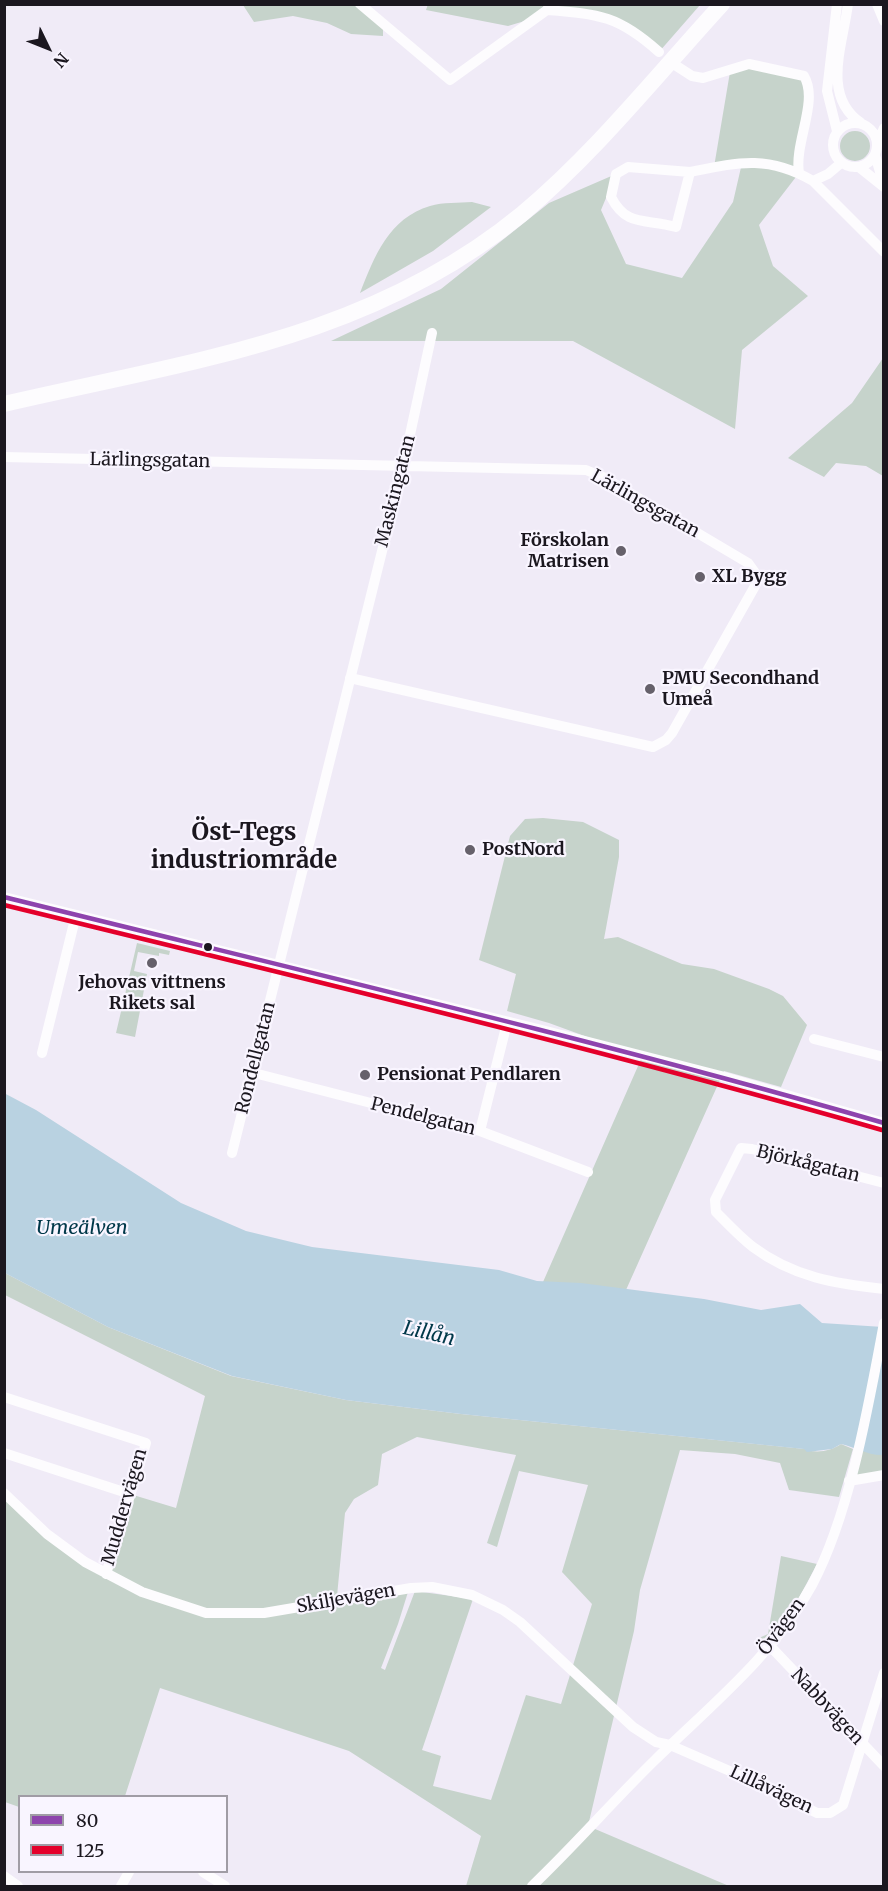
<!DOCTYPE html>
<meta charset="utf-8">
<style>
body{margin:0}
#map{position:relative;width:888px;height:1891px;overflow:hidden;background:#f0ebf7;font-family:Merriweather,serif}
canvas{display:block}
.frame{position:absolute;inset:0;border:6px solid #1b171f;pointer-events:none}
.legend{position:absolute;left:18px;top:1795px;width:210px;height:78px;box-sizing:border-box;background:#f9f5ff;border:2px solid #a09ca5;margin:0;padding:8px 10px;list-style:none;font-size:18px;color:#1b171f}
.legend li{display:flex;align-items:center;gap:12px;height:30px}
.legend b{width:30px;border:2px solid #a09ca5}
.north{position:absolute;left:18px;top:18px;width:60px;height:60px;-webkit-text-stroke:4px #f9f5ff;paint-order:stroke;rotate:133deg;font-size:16px;font-weight:700;line-height:24px;text-align:center;color:#1b171f}
.north::after{content:'';display:block;margin:auto;width:21px;height:27px;background:#1b171f;clip-path:polygon(50% 0,100% 100%,50% 72%,0 100%)}
</style>
<div id="map">
<canvas width="888" height="1891"></canvas>
<div class="frame"></div>
<ul class="legend">
<li><b style="height:8px;background:#8e44ad"></b>80</li>
<li><b style="height:8px;background:#e4002b"></b>125</li>
</ul>
<div class="north">N</div>
</div>
<script>
const c = document.querySelector('canvas').getContext('2d');
c.lineJoin = 'round';
function fill(path, color) {
  c.fillStyle = color;
  c.fill(path, 'evenodd');
}
function stroke(path, color, width, dash) {
  c.strokeStyle = color;
  c.lineWidth = width;
  c.lineCap = dash ? 'butt' : 'round';
  c.setLineDash(dash || []);
  c.stroke(path);
}
function write(font, color, halo, rows, align = 'center') {
  c.font = font + ' Merriweather,serif';
  c.lineWidth = 4.5;
  c.setLineDash([]);
  c.textBaseline = 'middle';
  c.strokeStyle = halo;
  c.fillStyle = color;
  for (const [text, x, y, turn = 0] of rows) {
    c.save();
    c.translate(x, y);
    c.rotate((+turn || 0) * Math.PI / 180);
    c.textAlign = isNaN(turn) ? turn : align;
    if (halo) c.strokeText(text, 0, 0);
    c.fillText(text, 0, 0);
    c.restore();
  }
}
fill(new Path2D(`
 M428,4L700,5L659,52L620,23L547,10L528,20L508,26L426,10Z
 M243,5H367L383,24V36L351,34L327,23L293,16L254,22Z
 M749,64L807,81L799,173L759,225L773,266L808,296L742,350L735,429L573,341H331L441,289L549,203L616,174L601,210L626,264L682,278L733,202L742,163L714,167L730,72Z
 M840 146a15 15 0 1 1 30 0a15 15 0 1 1-30 0Z
 M472,202L491,207L433,251L360,293C374,257 389,218 430,206C443,202 459,203 472,202Z
 M883,358V476L866,466L836,463L824,477L788,458L852,403Z
 M543,818L583,822L619,840V857L604,939L618,937L682,964L714,969L769,989L783,996L807,1025L781,1087L724,1071L626,1290L543,1282L642,1057L549,1023L507,1011L516,974L479,960L510,836L525,819Z
 M137,943L170,951L169,955L159,953V956L138,952L134,971L147,974L135,1037L116,1033Z
 M5,1273L108,1327L231,1376L346,1400L461,1414L805,1449C816,1454 831,1451 841,1444L853,1449L839,1497L789,1490L780,1463L735,1454L680,1450L640,1590L634,1631L588,1826L729,1886H466L481,1836L349,1751L160,1688L125,1796H20L19,1807L5,1802L4,1493L47,1534L106,1574L130,1494L176,1508L205,1396L5,1295ZM417,1437L516,1455L487,1543L497,1547L519,1471L588,1485L562,1572L592,1604L561,1704L526,1695L491,1800L433,1786L441,1756L422,1750L473,1599L415,1591L385,1670L381,1668L398,1624L408,1592L337,1596L345,1513L354,1499L378,1485L382,1454Z
 M866,1450L883,1455V1475L849,1481L860,1452Z
 M781,1556L817,1564L793,1609L767,1646L759,1638L768,1634Z`), '#c6d3cb');
fill(new Path2D(`
 M4,1093L36,1110L181,1203L246,1231L312,1247L499,1270L537,1281L581,1283L704,1299L761,1310L800,1304L822,1323L883,1327V1455C869,1456 855,1447 841,1444L832,1449L807,1452L804,1449L461,1414L346,1400L232,1376L108,1327L5,1273Z`), '#b9d2e1');
stroke(new Path2D(`
 M360,4L450,80L547,10L550,4
 M848,4C843,45 821,96 861,123
 M877,4L884,21
 M547,10C600,14 619,16 659,52
 M675,65L692,76L703,78L749,64L804,76C819,101 794,143 799,173
 M833 145a22 22 0 1 1 44 0a22 22 0 1 1-44 0Z
 M837,131L827,91L837,4
 M877,145L884,128
 M875,155L884,185
 M628,167L690,172L676,227C646,218 627,228 611,197L616,174Z
 M859,167L884,187
 M690,172C739,162 768,155 813,181L884,252
 M813,181L828,174L841,163
 M4,457L586,470L603,477L748,563L758,577L755,586L672,733L666,740L653,747L350,678
 M4,897L546,1031L721,1076L884,1123
 M814,1039L884,1057
 M42,1053L76,915
 M254,1073L480,1131L588,1172
 M480,1131L507,1023
 M232,1153L403,467L432,333
 M884,1183L752,1149L741,1148L715,1200L716,1212C728,1224 740,1237 753,1247C793,1277 836,1284 884,1289
 M4,1397L146,1443L106,1574
 M4,1453L130,1494
 M849,1481L884,1475
 M4,1493L47,1534L85,1562L142,1592L206,1613H264L411,1588L432,1587L472,1595L503,1610L520,1622L633,1727L656,1742L670,1745L748,1779L817,1813H830L843,1805L884,1673
 M771,1647L884,1766
 M203,1872L225,1886
 M4,1876L18,1886
 M121,1886L129,1872
 M532,1886C574,1846 613,1801 655,1760C711,1705 774,1655 812,1585C850,1514 869,1403 884,1323`), '#fdfcfe', 10);
stroke(new Path2D(`
 M4,404C189,361 370,339 522,214C596,152 657,75 722,4`), '#fdfcfe', 16);
stroke(new Path2D(`
 M4,897C298,970 593,1039 884,1123`), '#8e44ad', 4.5);
stroke(new Path2D(`
 M4,905C298,977 592,1047 882,1130`), '#e4002b', 4.5);
for (const [x, y, r, color] of [
 [621,551,6,"#66616b"],
 [700,577,6,"#66616b"],
 [650,689,6,"#66616b"],
 [470,850,6,"#66616b"],
 [208,947,5,"#1b171f"],
 [152,963,6,"#66616b"],
 [365,1075,6,"#66616b"]
]) {
  const dot = new Path2D();
  dot.arc(x, y, r, 0, 2 * Math.PI);
  c.fillStyle = color;
  c.fill(dot);
  stroke(dot, '#f9f5ff', 2);
}
write('18px', '#1b171f', '#f9f5ff', [
 ["Lärlingsgatan",150,461,1],
 ["Maskingatan",396,491,-76],
 ["Lärlingsgatan",645,504,29],
 ["Rondellgatan",256,1058,-76],
 ["Pendelgatan",423,1117,14],
 ["Björkågatan",808,1164,14],
 ["Muddervägen",125,1507,-74],
 ["Skiljevägen",346,1599,-10],
 ["Övägen",782,1627,-54],
 ["Nabbvägen",827,1707,47],
 ["Lillåvägen",771,1790,25]
]);
write('bold 18px', '#1b171f', '#f9f5ff', [
 ["Förskolan",609,541,"right"],
 ["Matrisen",609,562,"right"],
 ["XL Bygg",712,577],
 ["PMU Secondhand",662,679],
 ["Umeå",662,700],
 ["PostNord",482,850],
 ["Jehovas vittnens",152,983,"center"],
 ["Rikets sal",152,1004,"center"],
 ["Pensionat Pendlaren",377,1075]
], 'left');
write('italic 20px', '#003849', '#f9f5ff', [
 ["Umeälven",82,1228],
 ["Lillån",429,1334,13]
]);
write('bold 24px', '#1b171f', '#f9f5ff', [
 ["Öst-Tegs",244,833],
 ["industriområde",244,861]
]);
</script>
